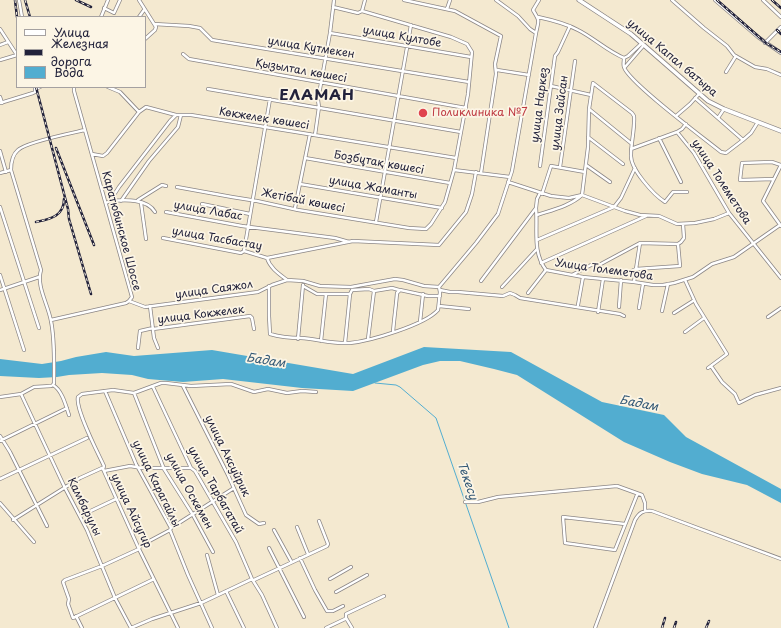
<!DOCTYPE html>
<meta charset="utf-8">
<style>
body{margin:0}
#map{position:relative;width:781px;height:628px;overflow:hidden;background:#f4e9d0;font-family:"Playpen Sans",sans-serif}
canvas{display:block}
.legend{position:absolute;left:16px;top:16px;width:130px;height:72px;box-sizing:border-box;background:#fcf5e5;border:1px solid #a5a1a1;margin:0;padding:5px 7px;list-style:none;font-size:12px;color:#22223b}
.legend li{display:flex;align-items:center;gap:8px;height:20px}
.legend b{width:20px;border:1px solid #a5a1a1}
</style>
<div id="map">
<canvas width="781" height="628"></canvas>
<ul class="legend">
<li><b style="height:5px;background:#fff"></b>Улица</li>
<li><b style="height:5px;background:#22223b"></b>Железная дорога</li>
<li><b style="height:11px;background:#52add0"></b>Вода</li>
</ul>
</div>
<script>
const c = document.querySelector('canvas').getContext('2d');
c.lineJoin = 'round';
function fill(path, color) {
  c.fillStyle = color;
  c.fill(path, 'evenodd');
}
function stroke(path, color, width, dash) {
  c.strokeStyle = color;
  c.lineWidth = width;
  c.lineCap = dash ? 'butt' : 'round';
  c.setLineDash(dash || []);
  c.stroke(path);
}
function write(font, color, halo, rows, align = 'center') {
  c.font = font + ' "Playpen Sans",sans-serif';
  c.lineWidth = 3.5;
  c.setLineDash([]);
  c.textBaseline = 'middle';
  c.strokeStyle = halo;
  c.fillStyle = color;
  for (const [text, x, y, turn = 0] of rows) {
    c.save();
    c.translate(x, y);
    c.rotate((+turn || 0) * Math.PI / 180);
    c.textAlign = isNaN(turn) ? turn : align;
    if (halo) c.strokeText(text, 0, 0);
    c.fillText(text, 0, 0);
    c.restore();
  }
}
fill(new Path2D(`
 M424,347L511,352L602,402L664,415L686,437L781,489V503L747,485L702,474L670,462L624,442L517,375L494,369L460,361H440L423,365L353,391L302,388L223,379L183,382L148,379L132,375L102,373L69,375L57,377L39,378L0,376V359L42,364L61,361L76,357L106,352L134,356L212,350L353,374Z`), '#52add0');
stroke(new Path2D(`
 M375,383L396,385L400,387L436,418L509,628`), '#52add0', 1);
const minor = new Path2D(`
 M19,0L22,17
 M139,0L156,27L155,30L145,39
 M404,0L455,11L501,36L495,64L496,74L481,173
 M496,0L518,16L530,29L536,33C539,19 540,22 533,10L539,0
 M672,0L704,28L727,46L734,55L755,67L767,69L781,75
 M715,0L758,37L781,53
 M763,0L781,17
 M104,8L114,13L120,0
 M447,9L450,0
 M362,11L365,0
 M101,17L108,0
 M139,17L144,10
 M538,17C552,20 565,23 578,30C594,38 607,51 624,58C624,61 623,65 624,67C628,82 705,139 721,152L726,153L743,140
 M154,24L189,26L200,28L212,40L469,82
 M0,29L17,55
 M330,33L471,57
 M765,43L781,27
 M0,45L8,42
 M183,54L189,59L466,108
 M624,58L628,56L642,43
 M0,60L17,55
 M625,67L644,45
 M497,70L529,75
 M726,72L736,56
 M551,86L591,95
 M108,87L120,92L139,112
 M35,89L40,87
 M208,89L461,132
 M0,97L2,103
 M695,98L743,140L751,133L758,122
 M0,103L33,93L35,92V87
 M676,116L690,104L699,94
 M718,118L724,109
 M677,132L694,153L729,213L781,278
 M315,135L319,107L318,100L330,33L334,0
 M588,137L623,164
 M659,138L681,182
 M632,144L589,109L593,83L632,113L634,116C635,129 631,142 631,155C630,169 654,195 665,202L673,192H687
 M631,149L677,132L682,129L686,124
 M0,151L6,172
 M92,154L103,156L107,153L139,112L146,107L176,115
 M305,158L450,183
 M586,165L610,182
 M781,165L763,201L781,226
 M540,166L555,56L558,52L570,26
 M560,167L575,61
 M454,170L510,177
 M0,173L11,170
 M774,179L740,180L742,163L772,162L781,165
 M508,182L551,196L569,198L582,195L625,211L640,215L659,216L677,224L695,223L714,219L729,213
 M300,184L442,208
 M177,187L232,197L257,201L298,210L409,228L426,229L431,224L445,202L454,170L468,94L472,52L467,44L451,37L362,11L358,13L333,7
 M542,194L551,166L585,172
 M138,200L162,185L166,186
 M110,201L119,187L170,121L176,115H191L456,158
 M121,201L149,161L178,127L181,115
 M106,203L110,201C124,200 147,198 155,212
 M141,203L146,239
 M202,204L250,214
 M0,207L39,328
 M295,208L310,134
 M536,208C538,229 532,252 546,270L583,277L634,282L653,285H663L674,283L693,277L712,264L734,257L780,225
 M166,212L242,226L335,238L349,242
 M537,215C552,210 570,206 582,195L588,147L589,109
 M376,222L411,25
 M163,238L241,253L244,251L267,258
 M537,240L614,207L621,198L635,168
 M244,251L270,99
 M541,263L646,216
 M0,275L24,350
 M572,275L591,265H599L640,243L678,244L681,242L684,238L683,224
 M623,275L636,269L680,266L678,244
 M287,280C279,274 270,268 267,258L353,241L439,245L466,212L472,194L476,172
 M685,280L696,304L727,354L708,368
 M481,281L536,208L537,199L540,193
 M634,282L640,243
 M269,286V316L270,334C280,337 291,338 301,338C317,339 333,344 350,343C370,341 425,325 438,310L440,292L439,287
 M303,286L317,294H350L345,343
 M502,287L537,249
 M0,290L39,277
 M440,290L450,292H458L503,296L510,293L515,295L520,298L620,314L624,316
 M528,293L546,270
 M350,294L352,290L369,289L374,291L392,288L399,290
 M129,301L145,307L258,292L272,285L287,280L303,281L320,286L351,287L395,279L403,280L424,286L439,287L476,243L498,214L512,171L536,33
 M578,305L583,277
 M150,306L154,338L158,348
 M439,306L469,309
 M619,307L621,280
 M639,308L643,284
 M662,311L668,284
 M598,312L603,279
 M674,313L693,301
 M768,317L781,308
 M51,320L126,303L129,301L132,297L74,91V87
 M420,322L423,294
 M153,329L250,316L252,318L254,329
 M393,332C394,319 396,306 397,293L400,290L428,296H440
 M685,332L704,318
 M298,339L303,285
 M368,339L374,291
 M321,341L326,294
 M138,348L140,331L153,328
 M711,366L722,382L735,394L739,403L755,395L781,388
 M53,385C62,390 66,406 69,415
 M183,386L228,475L246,515L259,524L264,523
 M153,387L191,468L195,471L236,542L252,579L262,595L277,628
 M105,391L136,464L171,528L170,530L188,575L212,628
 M134,393L164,469L193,515L213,552
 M21,394L65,488L87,530L115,598L131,628
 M0,397L21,394L34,387L51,386L53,385L54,383C54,362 55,341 51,321C48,304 36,286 41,270L11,170C11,162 12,155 18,150C26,142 72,133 85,130
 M0,436L10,452L47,526
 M0,441L67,408
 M104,471L130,466L142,468H191
 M0,479L87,438
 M465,502H478L498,497L617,486L642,495L645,503V511
 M0,503L34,542
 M80,516L116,499
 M13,520L80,478L102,468L103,469
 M625,524L563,517L565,543L615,550L637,495
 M297,527L308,554
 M171,528L234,488
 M274,530L291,561
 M269,548L304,617
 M207,555L218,595
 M300,558L315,590L327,611H333L343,606
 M154,579L73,618L68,604L69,599L63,582L65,580L102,566L139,549L140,546L170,530
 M330,579L351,567
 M254,580L327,546L328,544L319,521
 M226,591L244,628
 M336,592L367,575
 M76,616L82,628
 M346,618L352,628
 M131,628L152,619L201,603L252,579
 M178,628L139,549L103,469L104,466C98,453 75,409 78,397L82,394L113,390L134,393L161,383H166L191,386L231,384L254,392L268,389L287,393L302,391L316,392
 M326,628L345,619L346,618V614L384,596
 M595,628L635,520C639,513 643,510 652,511L781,559`);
const major = new Path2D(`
 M579,0L631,34L708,101L724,109L781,131`);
stroke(minor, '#8b8686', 4);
stroke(major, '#8b8686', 5);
stroke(minor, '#fff', 2.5);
stroke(major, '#fff', 3.5);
const rail = new Path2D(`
 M15,0L17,17
 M25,0L30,17
 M76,0L91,7
 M717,0L766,43L781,52
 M772,0L781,8
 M777,30L781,34
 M36,87L68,209L69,219L91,294
 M56,148L94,245
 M36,222C49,219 64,217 64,199
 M662,628L665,618
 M674,628L676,622
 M706,628L709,621`);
stroke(rail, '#22223b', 2.5);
stroke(rail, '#fcf5e5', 1, [3]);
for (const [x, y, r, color] of [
 [423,113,5,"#e0444e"]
]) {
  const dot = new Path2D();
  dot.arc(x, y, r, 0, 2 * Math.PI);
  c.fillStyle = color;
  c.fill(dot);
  stroke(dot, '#fcf5e5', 1.5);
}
write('11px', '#22223b', '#fcf5e5', [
 ["улица Култобе",402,37,10],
 ["улица Кутмекен",311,48,9],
 ["улица Капал батыра",672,58,40],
 ["Қызылтал көшесі",301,71,10],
 ["улица Наркез",540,105,-83],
 ["улица Зайсан",560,113,-83],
 ["Көкжелек көшесі",264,119,9],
 ["Бозбұтақ көшесі",379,163,10],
 ["улица Толеметова",721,182,57],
 ["улица Жаманты",373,188,10],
 ["Жетібай көшесі",303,201,11],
 ["улица Лабас",208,211,10],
 ["Каратюбинское Шоссе",121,231,75],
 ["улица Тасбастау",217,239,10],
 ["Улица Толеметова",604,270,8],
 ["улица Саяжол",214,290,-8],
 ["улица Кокжелек",201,315,-7],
 ["улица Аксуйрик",227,456,64],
 ["улица Карагайлы",156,484,64],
 ["улица Тарбагатай",215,490,60],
 ["улица Оскемен",189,491,61],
 ["Камбарулы",84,507,64],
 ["улица Айсугир",131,511,65]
]);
write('11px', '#be3a42', '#fcf5e5', [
 ["Поликлиника №7",432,113]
], 'left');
write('italic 12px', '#355a77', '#fcf5e5', [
 ["Бадам",266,361,9],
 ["Бадам",639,404,11],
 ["Текесу",467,481,71]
]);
c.letterSpacing = '1px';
write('bold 15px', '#22223b', '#fcf5e5', [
 ["ЕЛАМАН",317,96]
]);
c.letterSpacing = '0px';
</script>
